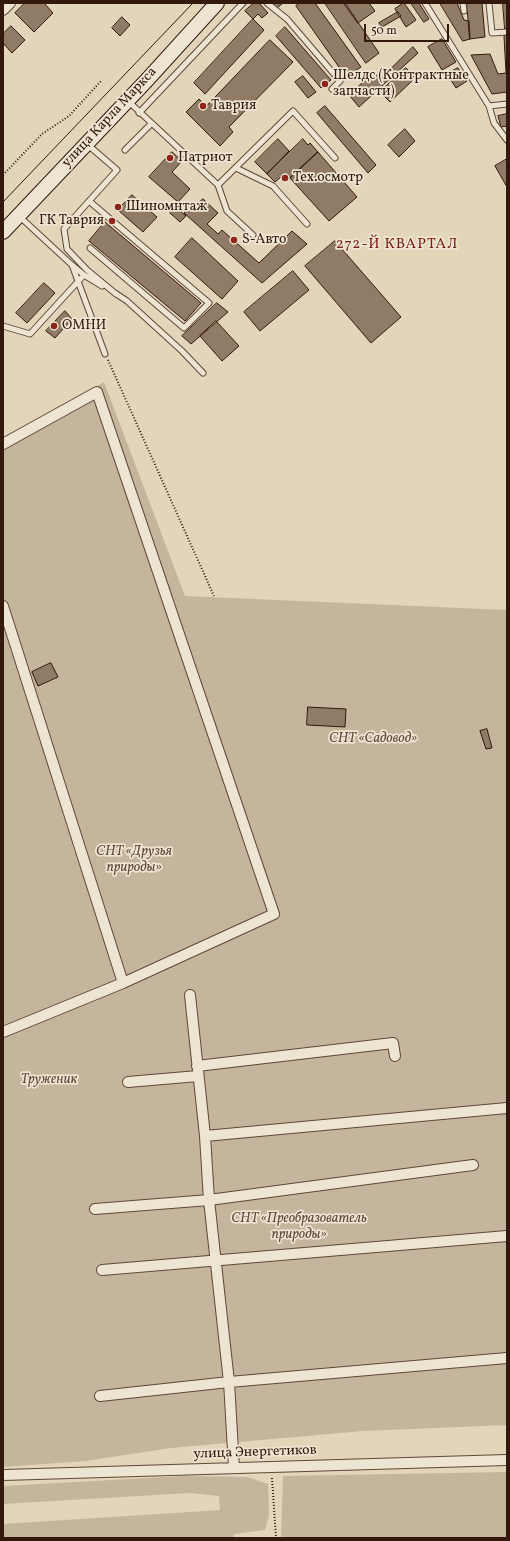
<!DOCTYPE html>
<meta charset="utf-8">
<style>
body{margin:0}
#map{position:relative;width:510px;height:1541px;overflow:hidden;background:#e3d5ba;font-family:Vollkorn,serif}
canvas{display:block}
.frame{position:absolute;inset:0;border:4px solid #33190c;pointer-events:none}
.scale{position:absolute;left:364px;top:24px;width:85px;height:18px;box-sizing:border-box;border:2px solid #33190c;border-top:0;padding-left:5px;font-size:12px;line-height:14px;white-space:nowrap;color:#33190c;-webkit-text-stroke:3px #ede4d2;paint-order:stroke}
</style>
<div id="map">
<canvas width="510" height="1541"></canvas>
<div class="frame"></div>
<div class="scale">50 m</div>
</div>
<script>
const c = document.querySelector('canvas').getContext('2d');
c.lineJoin = 'round';
function fill(path, color) {
  c.fillStyle = color;
  c.fill(path, 'evenodd');
}
function stroke(path, color, width, dash) {
  c.strokeStyle = color;
  c.lineWidth = width;
  c.lineCap = dash ? 'butt' : 'round';
  c.setLineDash(dash || []);
  c.stroke(path);
}
function write(font, color, halo, rows, align = 'center') {
  c.font = font + ' Vollkorn,serif';
  c.lineWidth = 3.5;
  c.setLineDash([]);
  c.textBaseline = 'middle';
  c.strokeStyle = halo;
  c.fillStyle = color;
  for (const [text, x, y, turn = 0] of rows) {
    c.save();
    c.translate(x, y);
    c.rotate((+turn || 0) * Math.PI / 180);
    c.textAlign = isNaN(turn) ? turn : align;
    if (halo) c.strokeText(text, 0, 0);
    c.fillText(text, 0, 0);
    c.restore();
  }
}
fill(new Path2D(`
 M104,382L185,596L507,610V1425L363,1431L171,1448L86,1461L3,1467V438Z
 M507,1472V1538H281L283,1476Z
 M183,1476L247,1477L268,1484L269,1515L265,1530L234,1534L233,1538H3V1524L220,1510L219,1496L190,1493L3,1504V1486Z`), '#c5b59c');
const building = new Path2D(`
 M25,3H44L53,13L34,32L15,13Z
 M254,3H259L268,13L262,18L258,14L253,19L245,11Z
 M272,3H283L276,9Z
 M300,3H315L361,67L346,77L296,6Z
 M325,3H345L379,53L366,63Z
 M344,3H369L375,11L358,23Z
 M404,3L416,20L406,27L395,9Z
 M411,3H419L429,19L424,22Z
 M440,3H457L464,20L469,21L470,39L463,41Z
 M467,3H482L485,37L470,39Z
 M503,3H507V29H505Z
 M398,12L401,16L382,27L379,23Z
 M122,17L130,25L120,36L112,28Z
 M253,19L264,30L205,94L194,83Z
 M11,26L25,40L12,53L3,43V34Z
 M285,27L331,80L321,88L276,36Z
 M507,35V92L492,94L471,55L490,54L498,74L506,73L504,36Z
 M442,39L456,62L442,70L428,47Z
 M270,40L293,62L229,127L233,132L220,146L186,112L199,99L206,106Z
 M413,47L418,53L359,107L349,95L374,72L380,79Z
 M406,68L415,78L390,102L380,92Z
 M458,68L467,81L456,88L447,74Z
 M303,76L316,92L308,98L295,82Z
 M325,106L376,165L368,173L317,113Z
 M507,114V126L501,127L498,116Z
 M405,129L415,141L399,157L388,145Z
 M278,139L289,151L267,174L255,162Z
 M303,139L308,145L310,143L318,152L287,181L282,176L275,182L267,174Z
 M172,152L182,161L172,172L190,189L178,202L149,177Z
 M318,152L357,197L329,221L290,178Z
 M507,159V187L495,166Z
 M132,195L157,217L143,232L118,210Z
 M203,199L218,213L207,224L218,234L222,230L259,263L292,231L307,244L262,283L184,213L194,202L197,204Z
 M176,207L186,216L180,222L170,213Z
 M105,222L201,303L185,321L89,241Z
 M192,238L238,281L222,299L175,257Z
 M335,241L401,317L371,343L305,266Z
 M293,271L309,290L260,331L244,312Z
 M44,283L55,293L27,323L16,313Z
 M217,303L228,312L191,344L182,336Z
 M65,311L72,319L55,338L46,331Z
 M216,321L239,346L222,361L200,336Z
 M51,663L58,677L38,686L32,672Z
 M308,707L346,709L345,727L307,725Z
 M487,729L492,748L486,749L480,731Z`);
fill(building, '#8f7b66');
stroke(building, '#33190c', 1);
const lane = new Path2D(`
 M267,3L287,19L340,81L332,89
 M425,3L489,106L494,123L507,140
 M463,3L464,11
 M489,3L492,33L507,32
 M128,101L218,185L293,111L335,158
 M489,106L507,104
 M139,113L243,3
 M88,145L117,170L64,229L67,249L87,270L116,294
 M125,150L151,124
 M236,168L273,186L307,224
 M218,185L227,211L253,235
 M89,201L209,303L184,328L90,248
 M19,216L72,265L105,354
 M72,265L84,275L102,286
 M115,293L127,301L182,351L203,373
 M3,326L30,334L84,275`);
const street = new Path2D(`
 M3,10L10,3
 M3,444L97,392L274,914L123,983L3,1032
 M3,606L123,983
 M190,995L205,1136L209,1200L229,1382L234,1468
 M197,1066L393,1043L395,1056
 M128,1082L198,1076
 M205,1136L507,1108
 M95,1209L209,1200L473,1165
 M102,1270L507,1236
 M100,1396L229,1382L507,1358
 M3,1475L507,1460`);
const secondary = new Path2D(`
 M3,232L147,80L217,3`);
stroke(lane, '#5f4838', 7);
stroke(street, '#5f4838', 12);
stroke(secondary, '#33190c', 16);
stroke(new Path2D(`
 M3,175L42,134L69,116L101,81
 M108,360L214,596
 M272,1478L276,1538`), '#33190c', 2, [1, 2]);
stroke(lane, '#ede4d2', 5);
stroke(street, '#ede4d2', 10);
stroke(secondary, '#ede4d2', 14);
stroke(new Path2D(`
 M3,202L193,3`), '#33190c', 1);
for (const [x, y, r, color] of [
 [325,84,4,"#8f2418"],
 [203,106,4,"#8f2418"],
 [170,158,4,"#8f2418"],
 [285,178,4,"#8f2418"],
 [118,207,4,"#8f2418"],
 [112,221,4,"#8f2418"],
 [234,240,4,"#8f2418"],
 [54,326,4,"#8f2418"]
]) {
  const dot = new Path2D();
  dot.arc(x, y, r, 0, 2 * Math.PI);
  c.fillStyle = color;
  c.fill(dot);
  stroke(dot, '#ede4d2', 1.5);
}
write('14px', '#33190c', '#ede4d2', [
 ["Шелдс (Контрактные",333,76],
 ["запчасти)",333,92],
 ["Таврия",211,106],
 ["Патриот",178,158],
 ["Тех.осмотр",293,178],
 ["Шиномнтаж",126,207],
 ["ГК Таврия",104,221,"right"],
 ["S-Авто",242,240],
 ["ОМНИ",62,326]
], 'left');
write('14px', '#33190c', '#ede4d2', [
 ["улица Карла Маркса",110,118,-47],
 ["улица Энергетиков",255,1453,-2]
]);
write('italic 14px', '#5f4837', '#ede4d2', [
 ["СНТ «Садовод»",373,739],
 ["СНТ «Друзья",134,852],
 ["природы»",134,868],
 ["Труженик",49,1080],
 ["СНТ «Преобразователь",299,1219],
 ["природы»",299,1235]
]);
c.letterSpacing = '1px';
write('15px', '#7a1f14', '#ede4d2', [
 ["272-Й КВАРТАЛ",397,245]
]);
c.letterSpacing = '0px';
</script>
